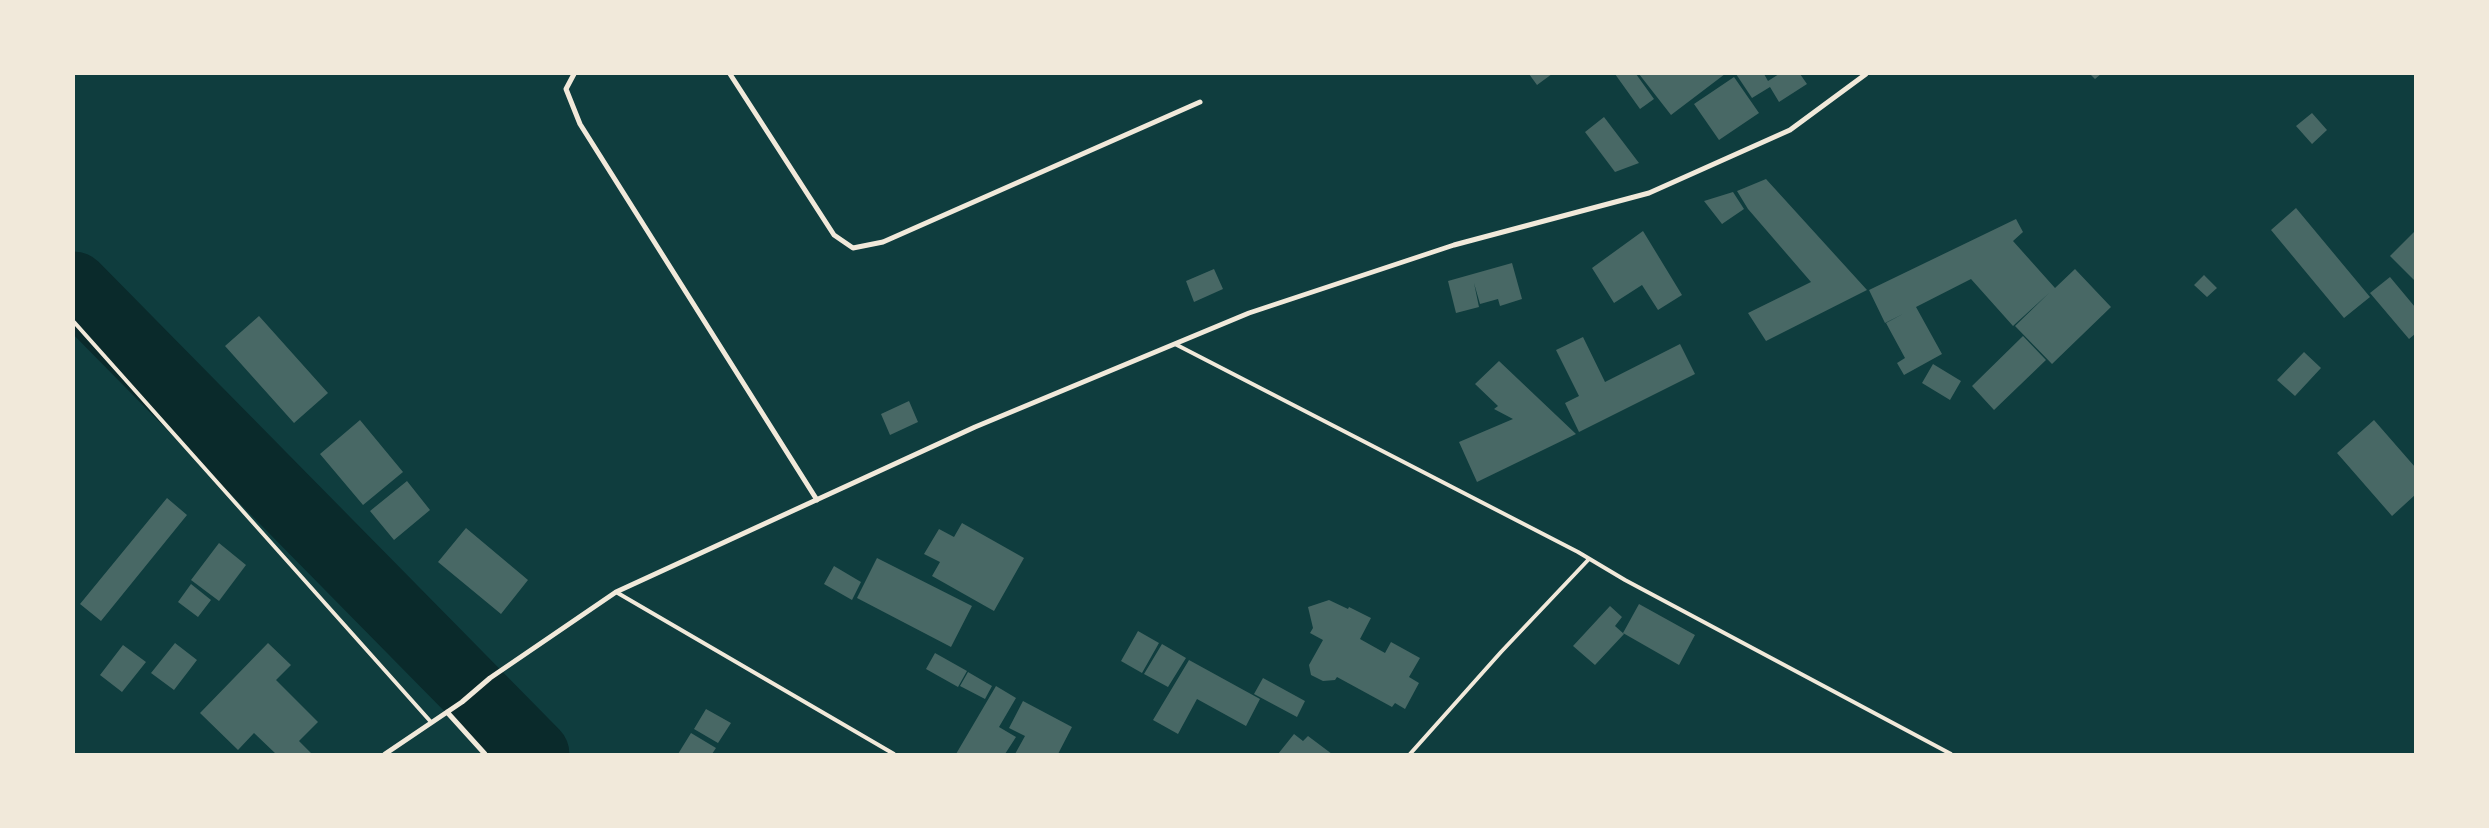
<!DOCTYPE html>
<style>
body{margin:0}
#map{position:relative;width:2489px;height:828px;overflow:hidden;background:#0f3d3e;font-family:Overpass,sans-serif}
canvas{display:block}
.frame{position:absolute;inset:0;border:75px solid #f1e9da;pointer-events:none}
</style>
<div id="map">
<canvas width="2489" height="828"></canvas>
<div class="frame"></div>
</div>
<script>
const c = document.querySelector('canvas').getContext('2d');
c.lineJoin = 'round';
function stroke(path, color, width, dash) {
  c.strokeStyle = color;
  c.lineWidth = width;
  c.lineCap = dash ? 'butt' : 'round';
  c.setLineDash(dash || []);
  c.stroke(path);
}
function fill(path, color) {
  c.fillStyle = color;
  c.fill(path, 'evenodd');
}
stroke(new Path2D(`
 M74,286L535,754`), '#0a2a2b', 69);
fill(new Path2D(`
 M1529,74H1552L1537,85Z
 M1615,74H1636L1654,99L1640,109Z
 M1639,74H1725L1671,115Z
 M1736,74H1764L1768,81L1779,74H1800L1807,84L1779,102L1770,87L1752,98Z
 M2090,74H2101L2095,79Z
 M1734,77L1759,113L1719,140L1694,104Z
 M2312,113L2327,130L2312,144L2296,126Z
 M1604,117L1639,163L1615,172L1585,132Z
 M1766,179L1867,290L1766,341L1748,313L1811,282L1748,209L1737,191Z
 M1733,192L1744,209L1722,224L1704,201Z
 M2296,208L2370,297L2344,318L2271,230Z
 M2016,219L2023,232L2013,241L2055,288L2075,269L2111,307L2052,364L2015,326L2049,293L2013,326L1971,279L1916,307L1942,354L1904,375L1897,363L1905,358L1886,323L1903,314L1885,323L1869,290Z
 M1643,231L1682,295L1658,310L1642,285L1614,303L1592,268Z
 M2415,231V281L2390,256Z
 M1512,263L1522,299L1500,306L1498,299L1480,304L1474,283L1479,307L1456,313L1448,281Z
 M1214,269L1223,289L1194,302L1186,281Z
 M2204,275L2217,288L2207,297L2194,285Z
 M2390,277L2415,307V334L2409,339L2370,293Z
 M259,316L328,393L294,423L225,346Z
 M2023,336L2046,360L1994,410L1972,386Z
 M1583,337L1605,382L1680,344L1695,374L1579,432L1565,403L1579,396L1556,350Z
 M2304,352L2321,368L2295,396L2277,380Z
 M1499,361L1576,434L1477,482L1459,442L1513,419L1494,409L1498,406L1475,384Z
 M1933,364L1961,381L1950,400L1922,383Z
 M909,401L918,422L890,435L881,414Z
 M360,420L403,472L363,505L320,454Z
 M2374,420L2415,467V495L2392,516L2337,453Z
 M407,481L430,510L394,540L370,511Z
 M167,498L187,515L101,621L80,604Z
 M962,523L1024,558L994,611L932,576L940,562L924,554L939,529L954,537Z
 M466,528L528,580L501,614L438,562Z
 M219,543L246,565L219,601L191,580Z
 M877,558L972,606L951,647L857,598Z
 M834,566L861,582L852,600L824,584Z
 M191,584L211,600L198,617L178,602Z
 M1329,600L1348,609L1349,607L1371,618L1360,639L1385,653L1391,642L1420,658L1409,677L1419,683L1405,709L1395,703L1392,707L1337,677L1335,680L1323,681L1311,675L1309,665L1323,640L1310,633L1313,628L1308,607Z
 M1639,604L1695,635L1679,665L1623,633Z
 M1610,606L1622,617L1615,626L1624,634L1595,665L1573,646Z
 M1138,631L1159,643L1142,673L1121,661Z
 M175,643L197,660L174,690L151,673Z
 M268,643L291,665L276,680L318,722L299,741L312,754H276L254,733L238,750L200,713Z
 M1162,644L1186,658L1168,687L1144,674Z
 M123,645L146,662L122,692L100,675Z
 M935,653L967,671L958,687L926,669Z
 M1189,660L1260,699L1246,726L1197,699L1178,734L1153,720Z
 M968,672L992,686L985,699L960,686Z
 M1263,678L1305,701L1297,717L1254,694Z
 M996,686L1016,698L999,727L1016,737L1005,754H956Z
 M1023,701L1072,727L1058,754H1015L1025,736L1009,728Z
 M706,709L731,723L718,743L694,729Z
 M691,733L716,748L712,754H678Z
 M1294,734L1303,741L1308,736L1332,754H1278Z`), '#486865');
stroke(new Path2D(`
 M74,322L431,722
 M1175,344L1578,552L1625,580L1951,754
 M616,592L894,754
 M1410,754L1501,652L1589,559`), '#f1e9da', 4);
stroke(new Path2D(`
 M574,74L566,89L580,124L817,500
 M730,74L834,235L853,248L883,242L1200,102
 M447,712L485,754
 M385,754L462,702L490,678L616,592L975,427L1249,313L1454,245L1649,193L1790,130L1866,74`), '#f1e9da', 5);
</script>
